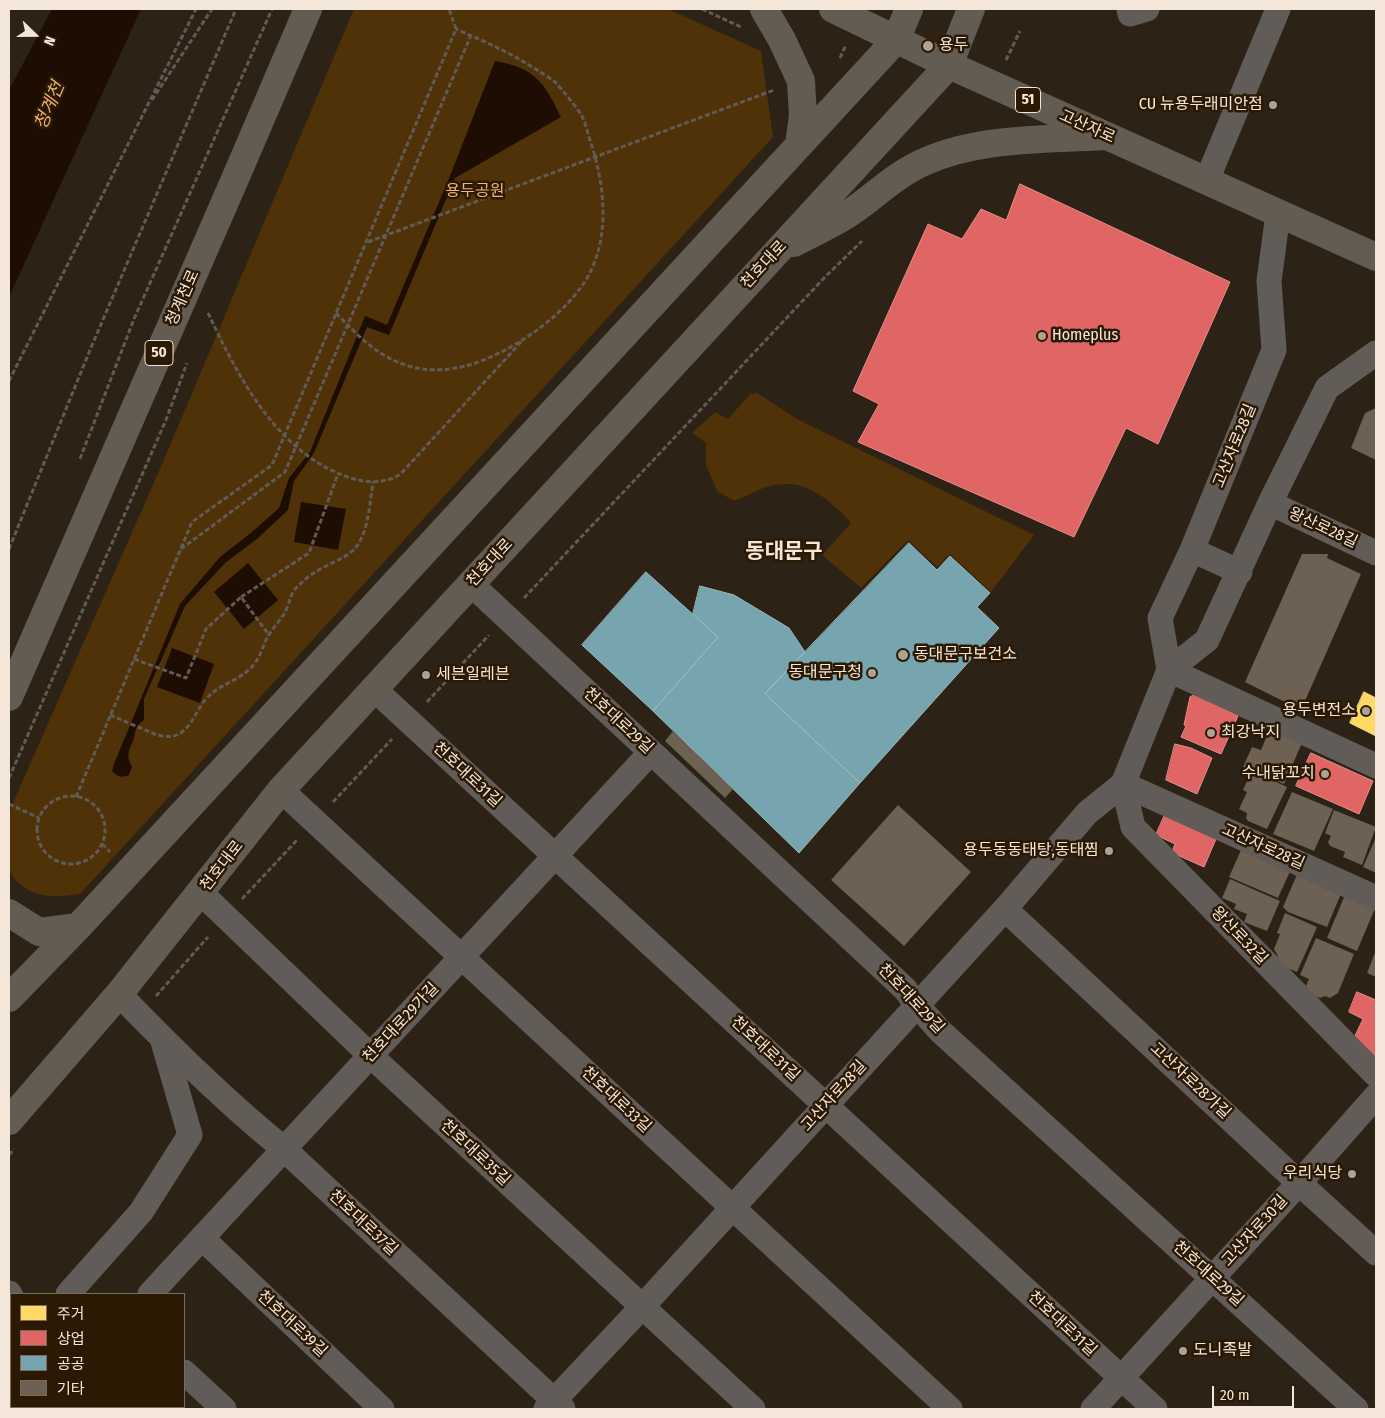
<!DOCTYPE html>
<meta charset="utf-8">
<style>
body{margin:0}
#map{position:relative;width:1385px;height:1418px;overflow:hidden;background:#2c2216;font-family:"Fira Sans Condensed","Noto Sans KR",sans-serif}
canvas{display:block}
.frame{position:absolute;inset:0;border:10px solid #f4e7da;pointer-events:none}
.legend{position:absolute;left:10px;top:1293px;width:175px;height:115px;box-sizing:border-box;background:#2b1904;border:1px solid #7b6b5a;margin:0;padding:6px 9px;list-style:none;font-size:15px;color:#f4e7da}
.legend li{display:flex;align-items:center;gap:10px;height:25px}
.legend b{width:25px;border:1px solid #7b6b5a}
.north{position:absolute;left:10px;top:10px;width:50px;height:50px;-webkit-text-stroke:4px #2b1904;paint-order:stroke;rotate:112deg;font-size:14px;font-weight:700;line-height:20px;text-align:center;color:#f4e7da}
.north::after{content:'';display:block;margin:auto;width:18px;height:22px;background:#f4e7da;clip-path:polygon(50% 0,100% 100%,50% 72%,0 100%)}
.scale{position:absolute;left:1212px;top:1386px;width:82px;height:22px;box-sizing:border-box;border:2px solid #f4e7da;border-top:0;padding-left:6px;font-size:15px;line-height:18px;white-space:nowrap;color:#f4e7da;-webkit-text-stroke:4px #2b1904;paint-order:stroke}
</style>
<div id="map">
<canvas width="1385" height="1418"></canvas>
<div class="frame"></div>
<ul class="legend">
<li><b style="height:14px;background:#ffd966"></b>주거</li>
<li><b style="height:14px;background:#e06666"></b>상업</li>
<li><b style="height:14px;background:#76a5af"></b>공공</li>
<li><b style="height:14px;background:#6c6153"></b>기타</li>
</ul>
<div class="north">N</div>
<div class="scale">20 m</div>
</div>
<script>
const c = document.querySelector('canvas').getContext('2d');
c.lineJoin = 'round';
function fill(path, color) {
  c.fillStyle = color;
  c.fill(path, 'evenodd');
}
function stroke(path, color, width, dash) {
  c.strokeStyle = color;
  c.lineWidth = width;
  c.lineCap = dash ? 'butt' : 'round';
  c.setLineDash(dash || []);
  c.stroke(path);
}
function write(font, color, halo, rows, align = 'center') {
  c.font = font + ' "Fira Sans Condensed","Noto Sans KR",sans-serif';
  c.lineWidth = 5;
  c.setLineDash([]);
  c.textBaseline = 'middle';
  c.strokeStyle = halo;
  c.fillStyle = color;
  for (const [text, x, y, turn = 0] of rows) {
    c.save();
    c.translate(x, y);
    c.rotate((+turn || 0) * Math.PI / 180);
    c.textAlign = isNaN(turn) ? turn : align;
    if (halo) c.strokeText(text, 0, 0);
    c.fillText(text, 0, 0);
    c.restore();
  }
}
fill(new Path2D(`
 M354,9H668L761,51L773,137L80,894C59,897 38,899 21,885C16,880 12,877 9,870C6,859 9,826 9,812L163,462Z
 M757,393L797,419L1034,535L991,592L950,554L937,567L908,540L861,588L822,555L851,523C828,498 803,476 767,487C756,490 745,497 734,501L717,491L706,465V443L692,433L715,412L728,419L750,394Z`), '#4f3208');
fill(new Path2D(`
 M31,9H141L9,297V53Z
 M495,61C535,68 544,82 561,117L455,178L389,335L367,327L314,453L294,481L288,510L257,539L225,563L185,606L144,699V720C133,729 137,730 133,741C128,753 126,755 132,767L129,775C121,778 117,777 112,771L114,764L180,604L220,557L252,532L279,508L289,478L310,452L365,316L387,325L450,176Z
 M301,502L346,509L338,550L294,542Z
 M248,563L278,600L244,629L214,592Z
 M172,648L214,664L200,703L157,687Z`), '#1d0d02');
fill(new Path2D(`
 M28,9H52L9,90V48Z`), '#2c2216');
const homes = new Path2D(`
 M1364,692L1376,698V736L1350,723Z`);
fill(homes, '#ffd966');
stroke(homes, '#fcdd89', 1);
const shops = new Path2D(`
 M1020,184L1230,282L1158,444L1126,428L1074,537L858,442L879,404L853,391L928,224L962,239L981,209L1006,220Z
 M1195,695L1238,716L1221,754L1181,737L1186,726L1184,725L1190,697Z
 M1175,744L1191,748L1212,758L1197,794L1166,780Z
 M1311,753L1373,781L1359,814L1296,786Z
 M1167,810L1219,832L1204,867L1175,854L1173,849L1175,844L1156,835Z
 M1357,992L1376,1000V1062L1353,1040L1363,1019L1349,1012Z`);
fill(shops, '#e06666');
stroke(shops, '#e68d89', 1);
const public = new Path2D(`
 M909,543L937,570L950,556L990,593L977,607L999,628L860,783L765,694Z
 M646,572L718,637L653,711L582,645Z
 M700,586L734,595L789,628L805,652L765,694L860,783L799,853L653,711L718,637L693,614Z`);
fill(public, '#76a5af');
stroke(public, '#9cb9bc', 1);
fill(new Path2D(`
 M1376,408V460L1351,448L1365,413Z
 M1302,554H1328L1327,558L1361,574L1301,710L1245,682Z
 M673,731L733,789L725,798L665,741Z
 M1280,733L1302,743L1284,784L1263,776L1287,787L1267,829L1248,821L1246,818L1247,813L1239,809L1247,792L1243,790L1252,771L1243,767L1252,747L1261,750L1266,738L1271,736L1277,738Z
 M1292,792L1333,809L1314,851L1273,834Z
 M898,805L971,872L904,946L831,880Z
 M1334,810L1376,827L1362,865L1343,857L1345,852L1330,846L1328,842L1331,836L1325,833Z
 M1376,837V873L1363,867Z
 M1241,850L1293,865L1278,898L1229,877Z
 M1299,870L1343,889L1327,927L1288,912L1283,907Z
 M1230,879L1280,901L1267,931L1244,922L1247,914L1234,909L1236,904L1222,898Z
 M1347,890L1376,906L1357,951L1327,938Z
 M1285,913L1317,927L1297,972L1275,963L1278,956L1274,949L1280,934L1277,933Z
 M1316,938L1354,954L1338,993L1330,998L1325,996L1320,998L1312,995L1306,986L1309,979L1300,975Z
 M1376,950V977L1367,973Z`), '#6c6153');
stroke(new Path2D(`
 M702,9L741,27
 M840,58L846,45
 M1006,60L1020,31
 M152,100L212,9
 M368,242L774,90
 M208,313C238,376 275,450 345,476C360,482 381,485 397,476C401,474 405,469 408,466L521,342
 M336,313C359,337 379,358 412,367C445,375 478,365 507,349C536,333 565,311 584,283C612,240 605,183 589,137C587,130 585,122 582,116C576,106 563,91 556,83C551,78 543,74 537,70C511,53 484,41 456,29
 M9,381L196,9
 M80,459L134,319L272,9
 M9,549L90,350L236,9
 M181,549L285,472L471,35
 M241,597L309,553L338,474
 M524,598L825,277L862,241
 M134,659L186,678L206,629L241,597L269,635
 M427,702L489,635
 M110,715L157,735C167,737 174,738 182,732C194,723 198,706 209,696C223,682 241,681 255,663C261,655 263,645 268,636C274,626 283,618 287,608C290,600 291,593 297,587C303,581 310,575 317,571C333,561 351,558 360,541C369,524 370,501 373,482
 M9,778L166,420L187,363
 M37 830a34 34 0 1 1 68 0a34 34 0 1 1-68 0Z
 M76,797L192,522L272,465L456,29L449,9
 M333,802L392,739
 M9,804L39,818
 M102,844L110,852
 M242,899L298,839
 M156,996L208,937
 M9,1155L14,1149`), '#615b54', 3, [5, 2.5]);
stroke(new Path2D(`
 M1129,9L1130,14L1147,9
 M1207,180L1278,9
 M1270,503L1376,553
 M1192,550L1240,572
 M471,584L905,989L917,1005L940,1031L1356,1409
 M1169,670L1160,618L1192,550L1274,350L1269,281L1278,214
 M1169,670L1376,766
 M374,689L1155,1409
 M1123,784L1133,827L1376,1075
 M1123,784L1376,898
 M281,790L950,1409
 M201,893L371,1056L753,1409
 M1005,909L1299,1183L1376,1253
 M119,994C170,1047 227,1103 284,1149L563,1409
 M202,1238L382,1409
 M9,1293L11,1296
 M68,1294L141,1212L190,1135L162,1038
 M150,1294L651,752
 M184,1372L224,1409
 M91,1407L93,1409
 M546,1409L642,1307L1005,909L1087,813L1123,784L1169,670L1207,640L1270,503L1327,388L1376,353
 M1093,1409L1299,1183L1376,1096`), '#615c57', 25);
stroke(new Path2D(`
 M764,9L782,40L801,81L803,116L799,144
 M833,9L949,65L1376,257
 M794,243C811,234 829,226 845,216C872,199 894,175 924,162C979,137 1045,140 1104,136
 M9,697L235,179L308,9
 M9,913L39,932L78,927
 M9,998L78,927L896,40L909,9
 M9,1121L119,994L281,790L949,65L971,9`), '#635c53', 28);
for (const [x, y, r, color] of [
 [928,46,6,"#aea295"],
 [1273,105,5,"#aea295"],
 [1042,336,5,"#aea295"],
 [903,655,6,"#aea295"],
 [872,673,5,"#aea295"],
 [426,675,5,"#aea295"],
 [1366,711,5,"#aea295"],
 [1211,733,5,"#aea295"],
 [1325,774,5,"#aea295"],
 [1109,851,5,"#aea295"],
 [1352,1174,5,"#aea295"],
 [1183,1351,5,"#aea295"]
]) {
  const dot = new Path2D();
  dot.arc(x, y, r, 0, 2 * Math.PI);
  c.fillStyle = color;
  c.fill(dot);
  stroke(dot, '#2b1904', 2);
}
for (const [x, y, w] of [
 [1028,100,25],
 [159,353,28]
]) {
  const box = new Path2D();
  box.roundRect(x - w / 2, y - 12.5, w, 25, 4);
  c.fillStyle = '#2b1904';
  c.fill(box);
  stroke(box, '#f4e7da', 1);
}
write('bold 15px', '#f4e7da', null, [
 ["51",1028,100],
 ["50",159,353]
]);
write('16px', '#f4e7da', '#2b1904', [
 ["용두",939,46],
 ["CU 뉴용두래미안점",1263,105,"right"],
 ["Homeplus",1052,336],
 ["동대문구보건소",914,655],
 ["동대문구청",862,673,"right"],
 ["세븐일레븐",436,675],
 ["용두변전소",1356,711,"right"],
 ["최강낙지",1221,733],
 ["수내닭꼬치",1315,774,"right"],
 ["용두동동태탕,동태찜",1099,851,"right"],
 ["우리식당",1342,1174,"right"],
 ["도니족발",1193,1351]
], 'left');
write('16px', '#f4e7da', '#2b1904', [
 ["고산자로",1087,127,24],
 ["천호대로",764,265,-47],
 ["청계천로",183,298,-66],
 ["고산자로28길",1235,446,-68],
 ["왕산로28길",1323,528,25],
 ["천호대로",490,563,-47],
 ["천호대로29길",618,721,43],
 ["천호대로31길",467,775,43],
 ["고산자로28길",1263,847,24],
 ["천호대로",222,866,-52],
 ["왕산로32길",1239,936,46],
 ["천호대로29길",911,999,47],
 ["천호대로29가길",401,1023,-47],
 ["천호대로31길",765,1049,43],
 ["고산자로28가길",1190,1081,43],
 ["고산자로28길",834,1096,-48],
 ["천호대로33길",616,1100,43],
 ["천호대로35길",475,1153,43],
 ["천호대로37길",363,1223,43],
 ["고산자로30길",1255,1231,-48],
 ["천호대로29길",1208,1274,42],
 ["천호대로39길",292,1324,43],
 ["천호대로31길",1062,1324,43]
]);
write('16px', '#eeb576', '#2b1904', [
 ["용두공원",475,192]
]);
write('italic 18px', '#ebb272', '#2b1904', [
 ["청계천",50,106,-67]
]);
write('bold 21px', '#f4e7da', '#2b1904', [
 ["동대문구",784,552]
]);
</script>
